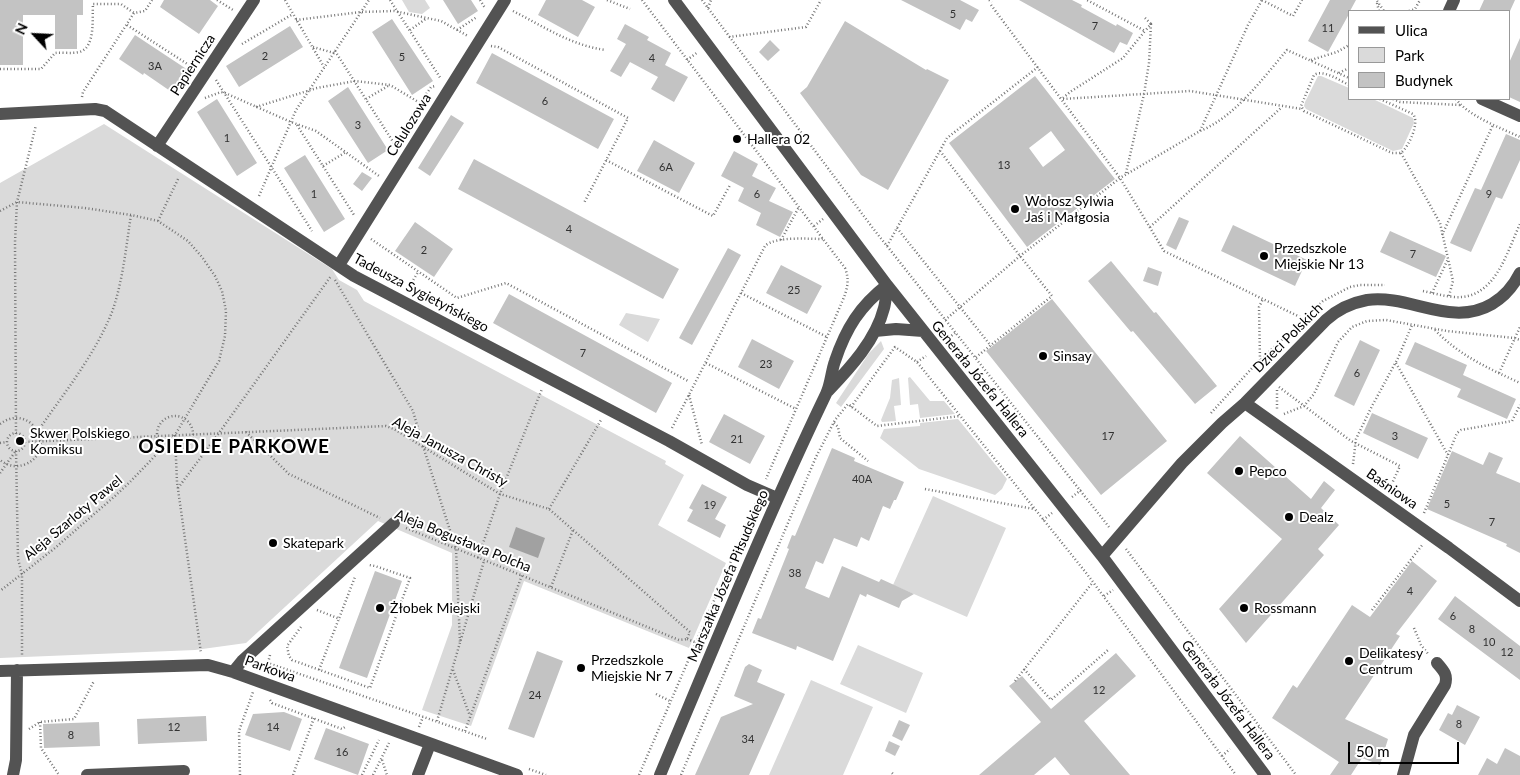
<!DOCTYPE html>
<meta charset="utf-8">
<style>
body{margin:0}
#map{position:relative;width:1520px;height:775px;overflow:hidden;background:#fff;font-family:Lato,sans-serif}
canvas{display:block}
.legend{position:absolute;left:1348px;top:10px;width:162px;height:90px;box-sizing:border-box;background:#fff;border:1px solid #999;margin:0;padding:6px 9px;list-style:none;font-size:15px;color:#000}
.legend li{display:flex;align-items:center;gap:10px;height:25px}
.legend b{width:25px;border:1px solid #999}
.north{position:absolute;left:10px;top:10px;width:50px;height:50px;-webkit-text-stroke:4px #fff;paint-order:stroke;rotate:295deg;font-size:14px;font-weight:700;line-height:20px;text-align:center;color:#000}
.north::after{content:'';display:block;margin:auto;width:18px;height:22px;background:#000;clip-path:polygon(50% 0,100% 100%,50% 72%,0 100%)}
.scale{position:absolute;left:1348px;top:742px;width:111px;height:22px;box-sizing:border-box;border:2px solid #000;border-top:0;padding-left:6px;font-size:15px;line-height:18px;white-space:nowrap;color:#000;-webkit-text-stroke:4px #fff;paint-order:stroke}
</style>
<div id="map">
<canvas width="1520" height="775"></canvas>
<ul class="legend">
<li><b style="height:6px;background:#535353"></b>Ulica</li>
<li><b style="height:14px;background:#dadada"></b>Park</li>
<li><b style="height:14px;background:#c3c3c3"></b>Budynek</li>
</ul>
<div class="north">N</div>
<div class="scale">50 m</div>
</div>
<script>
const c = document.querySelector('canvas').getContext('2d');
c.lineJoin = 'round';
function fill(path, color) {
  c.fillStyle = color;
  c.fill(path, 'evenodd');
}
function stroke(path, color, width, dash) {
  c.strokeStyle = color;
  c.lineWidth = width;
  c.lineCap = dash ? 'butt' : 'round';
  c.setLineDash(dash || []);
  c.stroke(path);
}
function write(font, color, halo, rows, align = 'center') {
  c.font = font + ' Lato,sans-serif';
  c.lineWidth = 4;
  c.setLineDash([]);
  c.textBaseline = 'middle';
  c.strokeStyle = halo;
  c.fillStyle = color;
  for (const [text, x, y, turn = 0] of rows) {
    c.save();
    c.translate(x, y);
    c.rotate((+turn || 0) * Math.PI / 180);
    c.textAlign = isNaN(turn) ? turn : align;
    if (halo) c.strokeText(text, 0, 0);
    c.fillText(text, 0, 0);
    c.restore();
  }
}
fill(new Path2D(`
 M402,0H425L430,8L422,14L409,12Z
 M1318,76H1321L1349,88V99H1373L1413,118L1414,123L1402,149L1393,151L1306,109L1304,106L1305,102Z
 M104,124L332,269L339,280L357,290L364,301L666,461L665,464L684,475L658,525L726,563L689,648L524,581L471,726L422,710L452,625V553L378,521L246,643L195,650L0,658V183Z
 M626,313L660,319L648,342L619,325Z
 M881,341L884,349L841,407L836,403L869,353Z
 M910,377L930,401H944L955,414L920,418L918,404L910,405L908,378Z
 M899,378L901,405L894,406L896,421L882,422L881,420L890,398L892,380Z
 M958,419L1007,479L1002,489L995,495L919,469L880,438L884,429L920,426V423Z
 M933,496L1006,528L967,617L893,585Z
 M858,645L923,673L906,713L840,684Z
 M811,680L873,707L843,775H769Z`), '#dadada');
fill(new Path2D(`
 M516,527L545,538L538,558L509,547Z`), '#a1a1a1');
fill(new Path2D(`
 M0,0H83V15H77V49H55V15H23V65H0Z
 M164,0H210L218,6L199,34L160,7Z
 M443,0H471L478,11L458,24Z
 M546,0H582L595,7L578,37L538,15Z
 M901,0H960L979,10L972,22L966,19L960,30Z
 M1019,0H1072L1082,5L1081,7L1116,26L1117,24L1133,33L1127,45L1120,42L1114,53Z
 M1330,0H1356L1350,11H1349V14L1328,52L1308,41Z
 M1484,0H1515L1510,11H1479Z
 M392,19L433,81L412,95L372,32Z
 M845,21L926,70L927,69L949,80L888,190L861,175L800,93L807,87Z
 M625,24L649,37L647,40L671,53L665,65L688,77L674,102L651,89L658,77L630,62L621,77L610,71L626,44L617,39Z
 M290,26L303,47L239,87L226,66Z
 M135,35L191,72L176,95L144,73L143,75L119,59Z
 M1520,38V102L1509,97V63Z
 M770,40L780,50L768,61L759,52Z
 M492,53L614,119L598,149L476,83Z
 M1035,76L1115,179L1027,247L949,143ZM1051,131L1065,150L1043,167L1029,148Z
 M348,87L388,150L368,163L328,101Z
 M217,99L257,163L237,176L197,112Z
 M451,115L464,123L430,176L418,168Z
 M1506,134L1520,140V160L1502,199L1496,197L1471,252L1450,243L1475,188L1481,190Z
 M654,140L695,163L679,193L637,171Z
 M734,151L758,164L752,176L776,188L769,201L793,212L780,237L756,225L761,213L738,201L744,188L721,176Z
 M305,155L345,219L324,232L284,168Z
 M474,159L679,269L663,299L458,189Z
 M362,172L372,178L362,191L353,184Z
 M1179,217L1189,221L1176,250L1166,245Z
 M415,222L453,249L434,277L395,251Z
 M1233,225L1307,260L1295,286L1221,251Z
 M1390,231L1446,256L1436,277L1380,252Z
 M728,248L741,255L692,345L679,338Z
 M1111,261L1154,313L1156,312L1217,386L1195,404L1133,331L1131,332L1088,281Z
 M781,265L822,286L807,314L766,293Z
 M1148,267L1162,272L1158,286L1143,281Z
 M509,294L672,383L656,413L493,323Z
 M1052,299L1167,441L1101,495L986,351Z
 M752,339L794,361L779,389L738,367Z
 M1360,340L1380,350L1354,406L1334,396Z
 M1415,342L1467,365L1463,375L1516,399L1507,419L1457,397L1461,389L1405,364Z
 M1372,413L1428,438L1418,459L1363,433Z
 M724,414L765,436L750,464L709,442Z
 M1240,436L1311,499L1324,481L1335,490L1321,508L1339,525L1318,549L1324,555L1246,643L1219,609L1282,539L1207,473Z
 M832,448L855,458L854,461L904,482L896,500H894L890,509L883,506L869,541L861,537L857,547L834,538L823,564L816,561L805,588L829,598L842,566L879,582L881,579L914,594L902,601L899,608L867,594L866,597L860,594L833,661L797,646L796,650L752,633L758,618L761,619L789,549L787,548L792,535L795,536Z
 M1452,451L1483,465L1489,452L1503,458L1496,473L1520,483V553L1506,546L1507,544L1427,509Z
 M702,484L727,497L715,519L726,525L720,538L687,521L693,510L689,508Z
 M1412,561L1437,581L1396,634L1400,636L1345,719L1388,739L1380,765L1362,758L1351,775H1330L1339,762L1272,718L1293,685L1297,688L1352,605L1370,617Z
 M375,571L402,581L367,678L339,668Z
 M1455,596L1520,646V680L1438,619Z
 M537,651L563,661L534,738L508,729Z
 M1116,653L1136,676L1084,721L1130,775H1070L1055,757L1034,775H979L1041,722L1009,686L1022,676L1051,709Z
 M749,664L762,670L757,682L785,694L749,775H695L721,717L753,704L734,696L745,667Z
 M1457,705L1480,717L1465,745L1439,730L1448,713L1452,715Z
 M284,712L302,719L290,751L245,735L253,714Z
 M206,716L207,741L138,744L137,719Z
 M899,720L910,725L902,741L892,736Z
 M99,722L100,746L44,748L43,724Z
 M326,728L369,744L358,775L314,759Z
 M889,741L900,746L895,756L885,751Z
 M1505,748L1520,756V775H1478L1487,758L1497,764Z`), '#c3c3c3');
stroke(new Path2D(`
 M217,0L233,10
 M285,0L324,67
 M390,0L441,79
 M480,0L485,8
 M607,0L630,9
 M642,0L845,268C850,281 847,290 842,302L766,479
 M702,0L872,227L1109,527
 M989,0L992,2
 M1262,0L1293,16L1302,0
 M1377,1L1384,11
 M1377,3L1379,11
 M991,5L1120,178L1164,251L1304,319
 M708,8L711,0
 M513,11C543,26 572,46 606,50
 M1409,11L1415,9L1420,0
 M1145,18L1151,24
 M296,20L361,12L394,11L441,21L468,36
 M127,25L192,67
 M410,30L427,18
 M457,30L477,17
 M729,37L806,27L821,0
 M242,44L293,14
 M491,46L498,47L628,118L584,203
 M313,47L334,53
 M335,51L397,148
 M687,60L698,52
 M1311,60L1337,52L1349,45
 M0,69H41L55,53C62,52 72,54 79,52C96,48 92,18 93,4H121L134,13
 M1339,73L1349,68
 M216,80L312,231
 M1349,85C1339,80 1323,69 1314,75L1301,106L1304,111L1392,153H1401C1409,146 1420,123 1413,114L1380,99
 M82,97L83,92L134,13L145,11L152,0
 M205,98L221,92L225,93L291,122L316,131L379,176
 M1063,98L1070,92L1123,58L1145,31L1087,0
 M366,99L388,86
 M1063,99L1190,91L1302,109
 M1393,99L1400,102L1460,105
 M1456,99C1468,116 1501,128 1520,137
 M256,107L317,88L355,81L390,85L420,103
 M413,123L410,118L431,87L435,86
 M297,125L354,215
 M1200,131L1248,25L1262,0
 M940,151L1020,256L1052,296L975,358
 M1401,153L1440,223L1453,281L1449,296
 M606,160L713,216L730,185
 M323,166L346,152
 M1126,173L1144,94L1149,63L1151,24L1145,31
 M259,196L296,110L369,0
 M0,211L17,202L85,208L131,215L158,221L188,241L202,257L215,276L222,291L226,311L225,336L219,361L175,435L130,482L115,496L55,548L0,591
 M158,221L179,177
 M814,226L823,219
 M1150,227L1282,107
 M897,228L991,346
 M1442,235L1493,125
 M371,239L457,298L506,283L688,381
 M781,240L799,207
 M887,246L947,138L1038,67
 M335,280L413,411L423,446L456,549L460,642
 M408,289L418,272
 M1423,291C1433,293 1443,296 1454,297C1495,300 1506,254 1520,224
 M741,293L827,337
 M1432,293L1448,259
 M945,320L1020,256L1120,178L1200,131C1235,117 1263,78 1287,50L1349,78
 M1435,330C1460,356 1488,368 1520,383
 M946,340L955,333
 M1260,360L1259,307L1263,299
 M917,362L926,356
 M706,363L796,409
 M1396,363L1448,455
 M1499,373L1520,327
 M1279,387L1351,441L1400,466L1389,490
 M1277,390V410
 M689,395L702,445
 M851,407L895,347L917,362L1087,574L1236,775
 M1211,413L1253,367L1323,301L1350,287L1360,285H1385
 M1284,414L1304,406L1314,394L1338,342L1352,327L1367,321L1386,320L1447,331L1514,338L1520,340
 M157 434a18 18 0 1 1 36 0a18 18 0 1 1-36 0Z
 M834,423L838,427L840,438L868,461
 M0,424C31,401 58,450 26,464C16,468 8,466 0,460
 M672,428L765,246C775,236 809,239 823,239
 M38,431C64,393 95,355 112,312C123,281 126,247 131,215
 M246,432L289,474L380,518
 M7 442a9 9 0 1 1 18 0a9 9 0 1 1-18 0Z
 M16,434L15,242L17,202L36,125
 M175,435L177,482L201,653
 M25,442L386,426L394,429L500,494L549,509L690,632L687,639
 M0,443L7,442
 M16,451L18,559L22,574V656
 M1353,464L1356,439L1371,408L1398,358L1412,325
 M0,473L15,452
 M178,488L219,433L331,276
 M925,489L1034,509
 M1072,497L1081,490
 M549,509L601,420
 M1424,513L1457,433L1461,430L1512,421L1520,405
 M1043,520L1052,513
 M406,528L679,640L687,639
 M1126,549L1296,775
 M478,558L500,494L542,389
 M551,587L573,530
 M1104,596L1113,590
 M317,610L340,619
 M1372,610L1423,544
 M301,627L287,646L289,656L292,660L370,688L410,578L375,566L369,565
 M1414,628L1421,645L1429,655
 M687,639L700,644
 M270,655L268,663L487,739
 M1024,669L1051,700L1108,650
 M319,670L355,577
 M453,670L470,716
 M1015,681L1093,582
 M656,694L670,701
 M270,700L272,703L342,729L345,727
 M437,721L484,561
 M40,722L41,748L59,775
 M419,727L423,717
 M29,729L40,722L74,719L94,681
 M465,731L522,575
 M1250,734L1260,726
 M1222,756L1230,749
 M382,760L387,775
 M529,769L546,775
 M892,773L894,775
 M240,775L239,731L253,692
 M293,775L314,718
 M362,775L379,740
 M373,775L389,743
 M639,775L756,503
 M681,775L816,457L835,420L848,404L877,426L960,416`), '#757575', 2.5, [1, 2.5]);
stroke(new Path2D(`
 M674,0L887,285L1102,556L1265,775
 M1449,11L1454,0
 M1482,99L1520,116
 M0,114L95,109L105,111L354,276L669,441L747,485L777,498
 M157,146L254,0
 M339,265L505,0
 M875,331L896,329L923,331
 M828,391C850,368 876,340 884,308C886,301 886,293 887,285
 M1245,403L1449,548L1520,601
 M1102,556L1182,463L1222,423L1245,403L1326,320C1338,309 1351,303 1367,300C1410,294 1451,328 1492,304C1504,297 1514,285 1520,273
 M0,671L208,665L233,672L517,775
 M233,672L242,661L394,523
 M13,775L16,760L17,670
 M87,775L184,771
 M418,775L430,744
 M660,775C714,647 766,519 826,394C831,384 831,372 835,361C846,328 860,306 887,285
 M1403,775L1414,735L1445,685C1448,675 1444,671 1437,663`), '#535353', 12);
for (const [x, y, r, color] of [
 [737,139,5,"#000"],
 [1015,209,5,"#000"],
 [1264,256,5,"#000"],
 [1043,356,5,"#000"],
 [20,441,5,"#000"],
 [1239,471,5,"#000"],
 [1289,517,5,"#000"],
 [273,543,5,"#000"],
 [380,608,5,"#000"],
 [1244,608,5,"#000"],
 [1349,661,5,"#000"],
 [581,668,5,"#000"]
]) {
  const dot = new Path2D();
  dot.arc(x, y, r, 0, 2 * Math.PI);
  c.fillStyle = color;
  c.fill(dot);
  stroke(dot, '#fff', 2);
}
write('11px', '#313131', null, [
 ["5",953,14],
 ["7",1095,26],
 ["11",1328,28],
 ["2",265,56],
 ["5",402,57],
 ["4",652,58],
 ["3A",155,66],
 ["6",545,101],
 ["3",358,125],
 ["1",227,138],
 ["13",1004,165],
 ["6A",666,167],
 ["1",314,194],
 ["6",757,194],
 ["9",1489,194],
 ["4",569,229],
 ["2",424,250],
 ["7",1413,254],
 ["25",794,290],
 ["7",583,353],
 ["23",766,364],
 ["6",1357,373],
 ["17",1108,436],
 ["3",1395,436],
 ["21",737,439],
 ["40A",862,479],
 ["5",1447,504],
 ["19",710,505],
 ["7",1492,522],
 ["38",795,573],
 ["4",1410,591],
 ["6",1453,616],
 ["8",1472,629],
 ["10",1489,642],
 ["12",1507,652],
 ["12",1099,690],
 ["24",535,695],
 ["8",1459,724],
 ["12",174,727],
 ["14",273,727],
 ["8",71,735],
 ["34",748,739],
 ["16",342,752]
]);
write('14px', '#000', '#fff', [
 ["Papiernicza",193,65,-57],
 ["Celulozowa",409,125,-58],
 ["Tadeusza Sygietyńskiego",421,293,28],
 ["Dzieci Polskich",1288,338,-45],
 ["Generała Józefa Hallera",980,379,51],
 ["Aleja Janusza Christy",450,452,29],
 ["Baśniowa",1392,489,35],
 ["Aleja Szarloty Pawel",73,518,-40],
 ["Aleja Bogusława Polcha",463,541,22],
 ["Marszałka Józefa Piłsudskiego",728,576,-67],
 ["Parkowa",270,669,20],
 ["Generała Józefa Hallera",1228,700,53]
]);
write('14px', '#000', '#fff', [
 ["Hallera 02",747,139],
 ["Wołosz Sylwia",1025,201],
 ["Jaś i Małgosia",1025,217],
 ["Przedszkole",1274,248],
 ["Miejskie Nr 13",1274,264],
 ["Sinsay",1053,356],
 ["Skwer Polskiego",30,433],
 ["Komiksu",30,449],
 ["Pepco",1249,471],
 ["Dealz",1299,517],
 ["Skatepark",283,543],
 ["Żłobek Miejski",390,608],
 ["Rossmann",1254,608],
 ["Delikatesy",1359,653],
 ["Centrum",1359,669],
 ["Przedszkole",591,660],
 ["Miejskie Nr 7",591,676]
], 'left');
c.letterSpacing = '1px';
write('bold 19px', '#000', '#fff', [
 ["OSIEDLE PARKOWE",234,447]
]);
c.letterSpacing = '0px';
</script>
